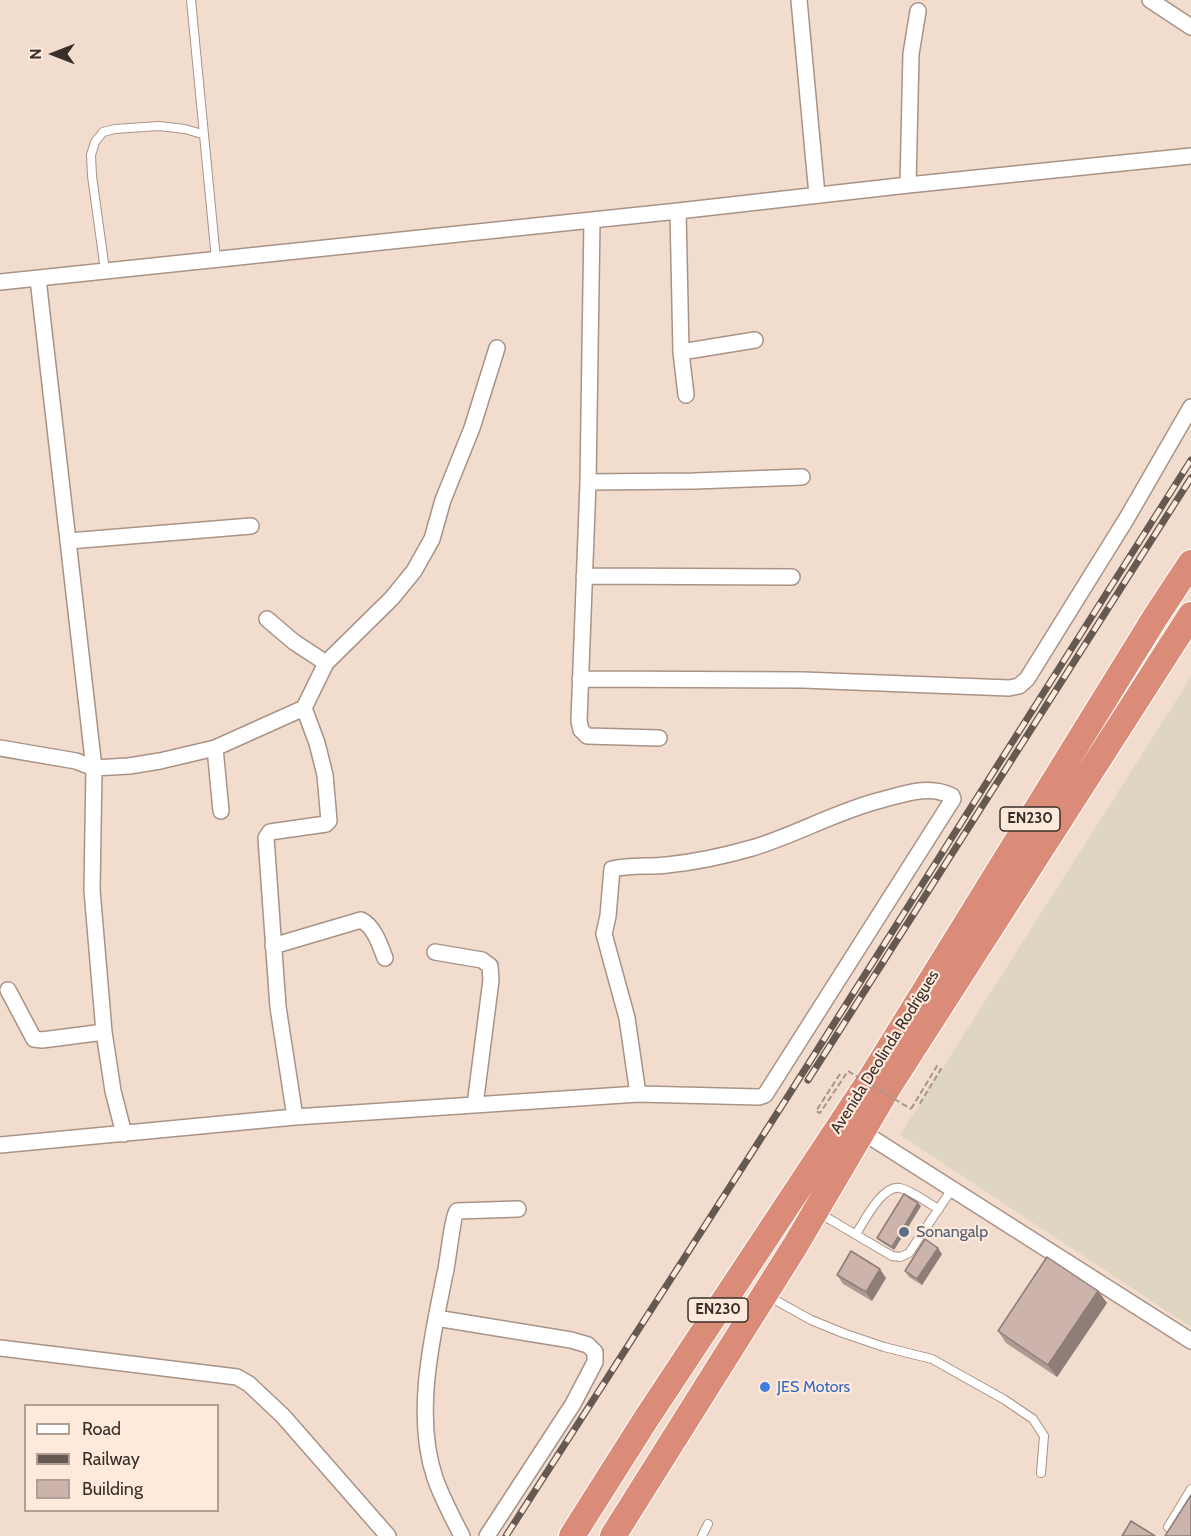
<!DOCTYPE html>
<style>
body{margin:0}
#map{position:relative;width:1191px;height:1536px;overflow:hidden;background:#f2dcce;font-family:Cabin,sans-serif}
canvas{display:block}
.legend{position:absolute;left:24px;top:1404px;width:195px;height:108px;box-sizing:border-box;background:#ffe9db;border:2px solid #af9f94;margin:0;padding:8px 10px;list-style:none;font-size:18px;color:#382f2a}
.legend li{display:flex;align-items:center;gap:12px;height:30px}
.legend b{width:30px;border:2px solid #af9f94}
.north{position:absolute;left:24px;top:24px;width:60px;height:60px;-webkit-text-stroke:4px #ffe9db;paint-order:stroke;rotate:270deg;font-size:16px;font-weight:700;line-height:24px;text-align:center;color:#382f2a}
.north::after{content:'';display:block;margin:auto;width:21px;height:27px;background:#382f2a;clip-path:polygon(50% 0,100% 100%,50% 72%,0 100%)}
</style>
<div id="map">
<canvas width="1191" height="1536"></canvas>
<ul class="legend">
<li><b style="height:8px;background:#fff"></b>Road</li>
<li><b style="height:8px;background:#665952"></b>Railway</li>
<li><b style="height:16px;background:#ccb3ab"></b>Building</li>
</ul>
<div class="north">N</div>
</div>
<script>
const c = document.querySelector('canvas').getContext('2d');
c.lineJoin = 'round';
function fill(path, color) {
  c.fillStyle = color;
  c.fill(path, 'evenodd');
}
function stroke(path, color, width, dash) {
  c.strokeStyle = color;
  c.lineWidth = width;
  c.lineCap = dash ? 'butt' : 'round';
  c.setLineDash(dash || []);
  c.stroke(path);
}
function write(font, color, halo, rows, align = 'center') {
  c.font = font + ' Cabin,sans-serif';
  c.lineWidth = 4.5;
  c.setLineDash([]);
  c.textBaseline = 'middle';
  c.strokeStyle = halo;
  c.fillStyle = color;
  for (const [text, x, y, turn = 0] of rows) {
    c.save();
    c.translate(x, y);
    c.rotate((+turn || 0) * Math.PI / 180);
    c.textAlign = isNaN(turn) ? turn : align;
    if (halo) c.strokeText(text, 0, 0);
    c.fillText(text, 0, 0);
    c.restore();
  }
}
fill(new Path2D(`
 M1191,677V1327L900,1135Z`), '#dfd6c1');
const service = new Path2D(`
 M191,0L216,259
 M105,270L92,176L91,155L95,142L103,132L115,129L159,126L185,129L202,134
 M819,1213L892,1256L900,1257L909,1253L952,1189
 M856,1234C865,1220 882,1185 900,1188C913,1191 927,1203 939,1209
 M768,1296L811,1320L843,1333L884,1347L932,1359L1005,1400L1033,1419L1044,1436L1041,1473
 M1168,1527L1191,1489
 M702,1536L708,1524`);
const minor = new Path2D(`
 M799,0L817,195
 M1150,0L1191,27
 M908,185L911,54L918,11
 M678,211L681,352L686,395
 M592,220L588,482L579,721L581,730L587,736L659,738
 M38,279L94,768L92,890L104,1032L113,1091L124,1134
 M0,282L678,211L908,185L1191,156
 M681,352L755,340
 M588,482L694,481L802,477
 M69,541L251,526
 M584,576L792,577
 M267,619L294,642L326,663
 M580,679L803,680L1009,688L1019,686L1027,679L1127,518L1191,407
 M0,748L76,761L94,768L129,766L160,761L215,748L304,708
 M215,748L221,811
 M273,946L361,920C374,926 380,945 385,958
 M435,952L482,960L490,966L491,980L475,1105
 M8,990L34,1039L42,1040L104,1032
 M295,1117L278,1007L266,838L270,832L326,824L329,821L325,775L317,743L304,708L326,663L392,598L414,571L432,539L443,500L472,428L497,348
 M861,1131L1191,1341
 M0,1145L295,1117L638,1094L759,1097L765,1095L953,799L952,796C929,784 904,794 881,800C837,811 796,835 752,848C724,856 696,862 667,865C649,867 630,865 612,869L608,916L604,934L627,1018L638,1094
 M436,1318L571,1340L588,1345L595,1352V1362L573,1404L487,1536
 M0,1348L237,1377L249,1384L283,1416L388,1536
 M462,1536C452,1517 442,1498 435,1478C413,1414 433,1333 446,1269C448,1259 453,1215 457,1211L518,1209`);
const trunk = new Path2D(`
 M572,1536L646,1419L866,1086L1156,616L1191,563
 M613,1536L795,1246L889,1086L1191,615`);
stroke(service, '#a89386', 10);
stroke(minor, '#a89386', 18);
stroke(trunk, '#fff', 28);
stroke(new Path2D(`
 M840,1074L816,1111L820,1113L848,1071
 M911,1109L937,1066L941,1069L919,1105`), '#a5958b', 2, [6, 3]);
stroke(service, '#fff', 8);
stroke(minor, '#fff', 15);
stroke(trunk, '#da8c78', 26);
const rail = new Path2D(`
 M808,1080L1191,478
 M506,1536L783,1104L1191,460`);
stroke(rail, '#665952', 7);
stroke(rail, '#ffe9db', 4.5, [14]);
stroke(new Path2D(`
 M848,1071L911,1109`), '#a5958b', 2, [6, 3]);
fill(new Path2D(`
 M921,1206L894,1250L880,1241L877,1238Z
 M942,1254L922,1285L909,1277L905,1271Z
 M837,1275L886,1278L872,1301L843,1284Z
 M1098,1291L1107,1303L1057,1377L1006,1343L998,1331Z`), '#af9a93');
fill(new Path2D(`
 M918,1203L921,1206L894,1250L892,1247Z
 M938,1248L942,1254L922,1285L917,1279Z
 M880,1269L886,1278L872,1301L866,1292Z
 M1098,1291L1107,1303L1057,1377L1048,1365Z`), '#8f7d78');
const building = new Path2D(`
 M904,1194L918,1203L892,1247L877,1238Z
 M925,1239L938,1248L917,1279L905,1271Z
 M851,1251L880,1269L866,1292L837,1275Z
 M1047,1257L1098,1291L1048,1365L998,1331Z
 M1191,1495V1536H1165Z
 M1131,1521L1155,1536H1122Z`);
fill(building, '#ccb3ab');
stroke(building, '#8f7d78', 1.5);
for (const [x, y, r, color] of [
 [904,1232,6,"#5c6f8a"],
 [765,1387,6,"#3f7fe0"]
]) {
  const dot = new Path2D();
  dot.arc(x, y, r, 0, 2 * Math.PI);
  c.fillStyle = color;
  c.fill(dot);
  stroke(dot, '#ffe9db', 2);
}
for (const [x, y, w] of [
 [1030,819,60],
 [718,1310,60]
]) {
  const box = new Path2D();
  box.roundRect(x - w / 2, y - 12, w, 24, 4.5);
  c.fillStyle = '#ffe9db';
  c.fill(box);
  stroke(box, '#382f2a', 1.5);
}
write('bold 15px', '#382f2a', null, [
 ["EN230",1030,819],
 ["EN230",718,1310]
]);
write('16px', '#382f2a', '#ffe9db', [
 ["Avenida Deolinda Rodrigues",885,1052,-58]
]);
write('16px', '#4e5e75', '#ffe9db', [
 ["Sonangalp",916,1232]
], 'left');
write('16px', '#366cbe', '#ffe9db', [
 ["JES Motors",777,1387]
], 'left');
</script>
